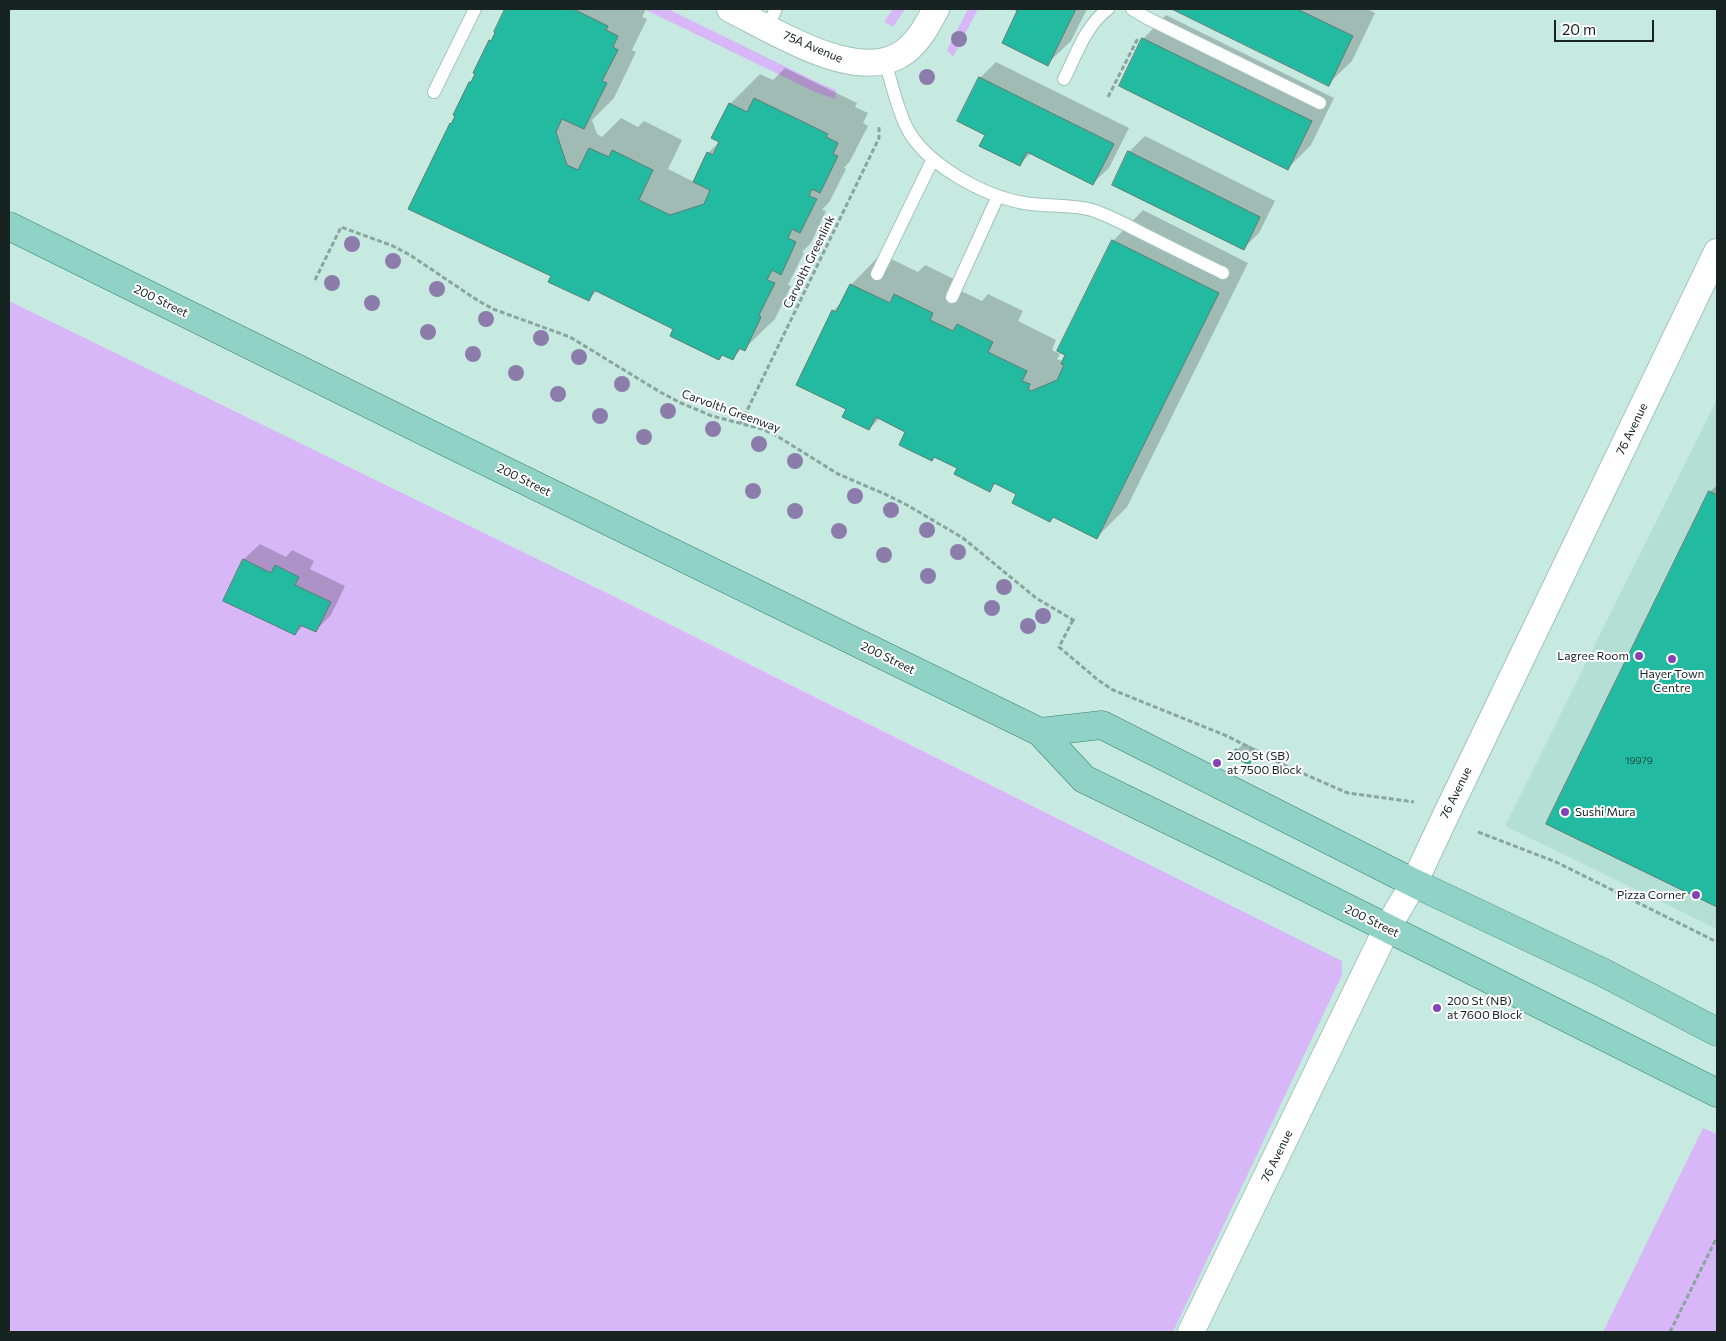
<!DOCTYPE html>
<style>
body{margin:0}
#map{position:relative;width:1726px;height:1341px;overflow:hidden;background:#c7eae0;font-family:Commissioner,sans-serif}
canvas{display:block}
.frame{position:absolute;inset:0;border:10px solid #162320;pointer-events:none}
.scale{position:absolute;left:1554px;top:20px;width:100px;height:22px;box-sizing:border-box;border:2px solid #162320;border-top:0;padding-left:6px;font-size:15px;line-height:18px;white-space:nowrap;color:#162320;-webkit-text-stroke:4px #fff;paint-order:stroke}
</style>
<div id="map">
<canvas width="1726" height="1341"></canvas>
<div class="frame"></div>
<div class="scale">20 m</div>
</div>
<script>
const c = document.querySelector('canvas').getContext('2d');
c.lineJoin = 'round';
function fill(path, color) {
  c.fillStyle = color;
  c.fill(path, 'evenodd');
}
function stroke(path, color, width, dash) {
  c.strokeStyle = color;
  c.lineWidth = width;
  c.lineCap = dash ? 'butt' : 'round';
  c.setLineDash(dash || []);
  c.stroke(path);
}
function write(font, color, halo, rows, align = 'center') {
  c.font = font + ' Commissioner,sans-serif';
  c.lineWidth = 4;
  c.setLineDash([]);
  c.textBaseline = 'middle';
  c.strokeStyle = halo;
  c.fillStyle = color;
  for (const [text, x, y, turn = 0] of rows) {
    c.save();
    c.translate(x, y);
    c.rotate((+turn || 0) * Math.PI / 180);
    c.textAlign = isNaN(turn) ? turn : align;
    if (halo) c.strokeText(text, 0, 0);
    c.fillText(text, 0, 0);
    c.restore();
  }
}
fill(new Path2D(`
 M1717,399V929L1505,826Z`), '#b3dfd4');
fill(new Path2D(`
 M644,9H668L821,84L836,90L835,99L815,92Z
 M893,9H905L893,27L884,22Z
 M968,9H978L953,57L947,50Z
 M9,301L611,595L1342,961V975L1173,1332H9Z
 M1703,1128L1717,1134V1332H1603Z`), '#d8b7f8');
fill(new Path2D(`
 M506,9H646L642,17L647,19L632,50L636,52L614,98L592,120L597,134L602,137L621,118L638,127L644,121L682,140L668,169L694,182L708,153L720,141L730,104L760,74L773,80L785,68L857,103L855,107L868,113L863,123L868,126L850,161L844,168L846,169L830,201L822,210L826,211L811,243L802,252L804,253L788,285L791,286L775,319L744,349L742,348L732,359L723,354L719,358L675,328L597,291L588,300L553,276L451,124L457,115L470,82L474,79L490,41L495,36V31Z
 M1015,9H1087L1071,41L1047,64L1019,11Z
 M1175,9H1367L1375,13L1352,61L1328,84Z
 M1166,15L1334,98L1311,145L1288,168L1120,85L1143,39Z
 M996,62L1129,128L1109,168L1093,183L1031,153L1020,164L986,135L980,78Z
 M1145,136L1275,201L1259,233L1243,249L1129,152Z
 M1143,210L1248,263L1127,507L1097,537L1054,516L1050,521L1018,494L996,483L990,490L958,467L935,456L932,459L907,431L880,418L869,429L848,409L833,311L843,301L851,285L881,254L918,272L925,265L962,283L959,290L982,301L988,294L1023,311L1018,321L1056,340L1052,350L1060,354L1057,359L1062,361L1064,360L1113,241Z
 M1717,485V905L1548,823L1710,492Z
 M260,544L286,557L292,550L314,561L310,569L345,586L331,615L316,630L304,625L295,634L244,559Z
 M1244,743L1259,750L1257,756L1249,763L1237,750Z`), '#0003');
const building = new Path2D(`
 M505,9H573L608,26L606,30L618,36L613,47L618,50L602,81L607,83L584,129L562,119L556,132L567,165L578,170L589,148L609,157L612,150L653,170L639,200L670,215L704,204L710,190L693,182L707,152L713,155L719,142L711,138L729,103L747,112L754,98L828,134L826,137L838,143L833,154L838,156L820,193L812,189L809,196L817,199L800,233L792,229L788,238L796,242L781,275L772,270L767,280L775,283L759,315L761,317L745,351L739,348L733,360L722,355L719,360L670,336L673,329L594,290L589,301L548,282L551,276L408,209L450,123L451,124L455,116L453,115L469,82H471L475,74L473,73L489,40L491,41L495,33L494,32Z
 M1014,9H1076L1048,66L1002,43L1017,11Z
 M1172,9H1297L1353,36L1329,86Z
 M1142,38L1312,121L1288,170L1119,86Z
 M979,77L1114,144L1093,185L1027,152L1020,166L979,146L985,135L957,121Z
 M1128,151L1260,217L1244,250L1112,185Z
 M1112,240L1219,293L1097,539L1053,517L1050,522L1012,503L1016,494L994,483L990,492L954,474L957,468L934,457L932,461L899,445L905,432L876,417L869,430L842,417L846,409L796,385L832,310L836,312L850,284L890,303L894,294L933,313L930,320L953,331L957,324L993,342L988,352L1027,371L1022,381L1030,384L1028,389L1031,391L1057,380L1064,365L1061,364L1065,355L1057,351Z
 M1709,491L1717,495V907L1546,824Z
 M243,559L271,573L275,565L299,577L295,585L331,602L316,632L300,625L295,635L223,601Z
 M1236,749L1253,758L1249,765L1232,756Z`);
fill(building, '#22bba1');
stroke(building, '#5b7c73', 1);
const lane = new Path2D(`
 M1132,9L1147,18L1320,103
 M767,27L776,9
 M885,61C891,81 897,108 906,126C924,164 984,196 1024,203C1047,207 1070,204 1092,210C1110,216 1127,225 1144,234C1170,247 1196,260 1223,273
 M1064,79C1076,55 1086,25 1108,9
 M434,92L475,9
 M877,274L933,159
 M952,297L998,196`);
const street = new Path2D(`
 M730,9C773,30 851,81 898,56C916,47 927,26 936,9
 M1191,1332L1387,928L1414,883L1445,817L1717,252`);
const primary = new Path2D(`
 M9,226L446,442L1040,732L1084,779L1269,869L1717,1093
 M1040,732L1102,725L1414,883L1602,972L1717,1032`);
stroke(lane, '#a0c2b9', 14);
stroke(street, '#a0c2b9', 28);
stroke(primary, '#358172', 29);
stroke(new Path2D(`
 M1108,97L1138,38
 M315,280L341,227L393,246L410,255L477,300L493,309L570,337L660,392L681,403L712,416L762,429L777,436L838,474L887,495L907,505L963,538L1036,598L1075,621
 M741,423L879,138V126
 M1073,620L1059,647L1098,680L1113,690L1227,736L1290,768L1348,793L1414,802
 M1478,832L1556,862L1717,942
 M1670,1332L1717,1237`), '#8aa59e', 3, [5, 2.5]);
stroke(lane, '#fff', 12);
stroke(street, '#fff', 26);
stroke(primary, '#90d2c5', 28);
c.fillStyle = '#8c7cac';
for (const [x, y] of [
 [959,39],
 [927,77],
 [352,244],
 [393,261],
 [332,283],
 [437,289],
 [372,303],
 [486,319],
 [428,332],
 [541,338],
 [473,354],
 [579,357],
 [516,373],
 [622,384],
 [558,394],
 [668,411],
 [600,416],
 [713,429],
 [644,437],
 [759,444],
 [795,461],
 [753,491],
 [855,496],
 [891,510],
 [795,511],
 [927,530],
 [839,531],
 [958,552],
 [884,555],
 [928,576],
 [1004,587],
 [992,608],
 [1043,616],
 [1028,626]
]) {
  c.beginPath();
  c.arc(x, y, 8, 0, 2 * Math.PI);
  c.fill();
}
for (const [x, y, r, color] of [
 [1639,656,5,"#8542b6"],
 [1672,659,5,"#8542b6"],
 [1217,763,5,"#8542b6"],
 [1565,812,5,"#8542b6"],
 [1696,895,5,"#8542b6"],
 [1437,1008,5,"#8542b6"]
]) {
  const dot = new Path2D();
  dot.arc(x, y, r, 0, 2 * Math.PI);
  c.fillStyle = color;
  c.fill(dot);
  stroke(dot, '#fff', 2);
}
write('10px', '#194940', null, [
 ["19979",1639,761]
]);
write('12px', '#162320', '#fff', [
 ["75A Avenue",813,47,23],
 ["Carvolth Greenlink",809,262,-64],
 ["200 Street",161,301,26],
 ["Carvolth Greenway",731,411,20],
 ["76 Avenue",1632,429,-64],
 ["200 Street",524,480,26],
 ["200 Street",888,658,26],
 ["76 Avenue",1456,793,-64],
 ["200 Street",1372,921,26],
 ["76 Avenue",1277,1156,-64]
]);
write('12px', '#162320', '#fff', [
 ["Lagree Room",1629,656,"right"],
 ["Hayer Town",1672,674,"center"],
 ["Centre",1672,688,"center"],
 ["200 St (SB)",1227,756],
 ["at 7500 Block",1227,770],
 ["Sushi Mura",1575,812],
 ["Pizza Corner",1686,895,"right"],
 ["200 St (NB)",1447,1001],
 ["at 7600 Block",1447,1015]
], 'left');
</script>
